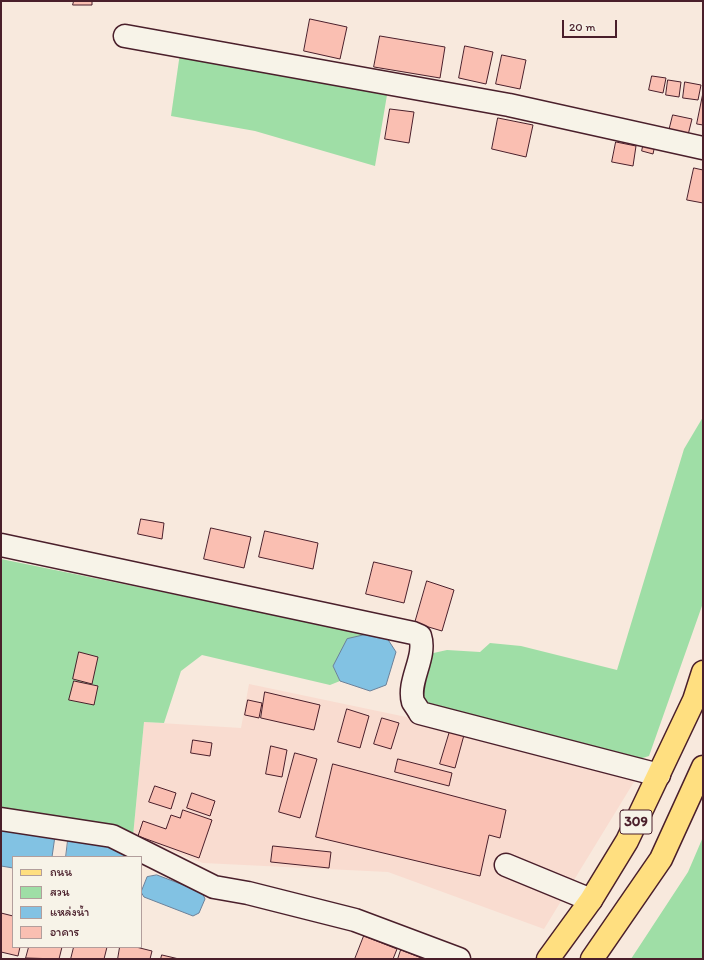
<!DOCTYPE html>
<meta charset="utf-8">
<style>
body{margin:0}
#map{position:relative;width:704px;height:960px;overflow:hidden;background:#f8e9dd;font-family:Itim,"Playpen Sans Thai",sans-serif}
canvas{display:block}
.frame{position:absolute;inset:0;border:2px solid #4a1f2b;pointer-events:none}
.legend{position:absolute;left:12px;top:856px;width:130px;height:92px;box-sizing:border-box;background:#f7f3e8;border:1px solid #b29e9c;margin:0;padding:5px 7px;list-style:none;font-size:12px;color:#4a1f2b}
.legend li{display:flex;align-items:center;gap:8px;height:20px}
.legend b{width:20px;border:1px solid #b29e9c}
.scale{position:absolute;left:562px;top:20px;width:55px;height:18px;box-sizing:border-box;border:2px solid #4a1f2b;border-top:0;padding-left:5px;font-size:12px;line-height:14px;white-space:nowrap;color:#4a1f2b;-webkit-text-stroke:3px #f7f3e8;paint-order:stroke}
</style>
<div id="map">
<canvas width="704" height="960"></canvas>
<div class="frame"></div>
<ul class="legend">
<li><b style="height:5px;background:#ffdf80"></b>ถนน</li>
<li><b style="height:11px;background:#9fdea6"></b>สวน</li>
<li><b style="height:11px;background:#82c2e3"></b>แหล่งน้ำ</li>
<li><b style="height:11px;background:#fabfb2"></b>อาคาร</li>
</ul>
<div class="scale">20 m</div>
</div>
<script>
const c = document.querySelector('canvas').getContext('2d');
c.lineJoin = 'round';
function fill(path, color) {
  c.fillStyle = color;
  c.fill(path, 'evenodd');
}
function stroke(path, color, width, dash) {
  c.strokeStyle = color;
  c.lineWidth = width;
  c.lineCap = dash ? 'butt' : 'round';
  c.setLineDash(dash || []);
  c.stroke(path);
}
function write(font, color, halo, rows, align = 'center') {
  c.font = font + ' Itim,sans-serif';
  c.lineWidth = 3;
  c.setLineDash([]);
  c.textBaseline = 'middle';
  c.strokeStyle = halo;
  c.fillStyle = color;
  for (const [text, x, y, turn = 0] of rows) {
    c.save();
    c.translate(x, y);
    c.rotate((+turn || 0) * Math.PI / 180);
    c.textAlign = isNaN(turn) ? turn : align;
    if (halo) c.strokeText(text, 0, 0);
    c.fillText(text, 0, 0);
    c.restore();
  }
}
fill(new Path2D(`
 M249,684L411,718L637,777L544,929L388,872L203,863L133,836L144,722L241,728Z`), '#f9dcd0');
fill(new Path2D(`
 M180,53L387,95L375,166L255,131L171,116Z
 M703,417V603L649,756L636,760L433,709L425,702L420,691L429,654L447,650L480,652L490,643L521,646L617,670L684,449Z
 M1,559L368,634L333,666L340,681L330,685L202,655L181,671L164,723L144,722L133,836L111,825L1,807Z
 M703,837V959H631L688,872Z`), '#9fdea6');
const water = new Path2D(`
 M368,634L387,638L396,652L386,685L370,691L340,681L333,666L347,639Z
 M1,825L55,836L52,857H13V868L1,866Z
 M68,840L114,845L130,857H66Z
 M157,875L202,892L205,899L199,913L193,916L144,897L141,892L147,877Z`);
fill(water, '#82c2e3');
stroke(water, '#6c8199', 1);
const building = new Path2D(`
 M74,1H92V5H73Z
 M310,19L347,27L340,59L304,51Z
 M380,36L445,47L440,78L374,67Z
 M465,46L493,52L486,84L459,78Z
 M502,55L526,60L520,89L496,84Z
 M652,76L666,78L663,93L649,90Z
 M668,80L681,82L679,97L666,95Z
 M685,82L701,85L698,100L683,98Z
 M703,93V125L697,124Z
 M390,109L414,112L409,143L385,139Z
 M673,115L692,119L688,135L669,131Z
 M498,118L533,125L526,157L492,149Z
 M616,142L636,146L633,166L612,162Z
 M644,142L655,145L653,154L642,151Z
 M694,168L703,170V203L687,200Z
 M141,519L164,523L162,539L138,534Z
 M211,528L251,537L244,568L204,559Z
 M265,531L318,543L313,569L259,557Z
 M374,562L412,571L404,603L366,594Z
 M427,581L454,590L442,631L415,623Z
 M79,652L98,657L92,684L73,679Z
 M74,681L98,686L94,705L69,700Z
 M265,692L320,705L314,730L261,718Z
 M248,700L262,703L259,718L245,715Z
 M347,709L369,716L360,748L338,742Z
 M382,718L399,723L391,749L374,744Z
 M450,731L464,735L455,768L440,764Z
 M193,740L212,743L210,756L191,753Z
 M271,746L287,750L282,777L266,774Z
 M295,753L317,759L300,818L279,812Z
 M398,759L452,773L449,786L395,772Z
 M333,764L506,810L500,838L489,835L480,876L316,837Z
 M155,786L176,793L171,809L149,802Z
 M192,793L215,801L210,816L187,808Z
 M183,810L212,820L199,858L138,836L143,821L166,829L171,815L180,818Z
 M273,846L331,852L329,868L271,862Z
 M1,913L13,916V947H20L18,956L1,952Z
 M364,936L397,949L393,959H355Z
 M29,947H62L59,959L26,958Z
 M74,947H107L104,959H71Z
 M120,947H136L152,951L150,959H118Z
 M401,950L424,959H398Z
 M162,955L179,959H161Z`);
fill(building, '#fabfb2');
stroke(building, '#4a1f2b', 1);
const minor = new Path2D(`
 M125,36L509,105L703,148
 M1,545L413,633L420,636C427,657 407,681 413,702C415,705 418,709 420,713L659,775
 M1,819L112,836L214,887L248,893L355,920L459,959
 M506,865L591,900`);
const major = new Path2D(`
 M548,959L591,900L627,841L694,700L703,672
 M592,959L661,859L703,767`);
stroke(minor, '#4a1f2b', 25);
stroke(major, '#4a1f2b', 25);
stroke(minor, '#f7f3e8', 22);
stroke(major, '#ffdf80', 22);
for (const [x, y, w] of [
 [636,822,32]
]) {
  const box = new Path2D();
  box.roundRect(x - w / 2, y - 12, w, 24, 3);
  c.fillStyle = '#f7f3e8';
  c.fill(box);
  stroke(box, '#4a1f2b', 1);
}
write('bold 14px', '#4a1f2b', null, [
 ["309",636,822]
]);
</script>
